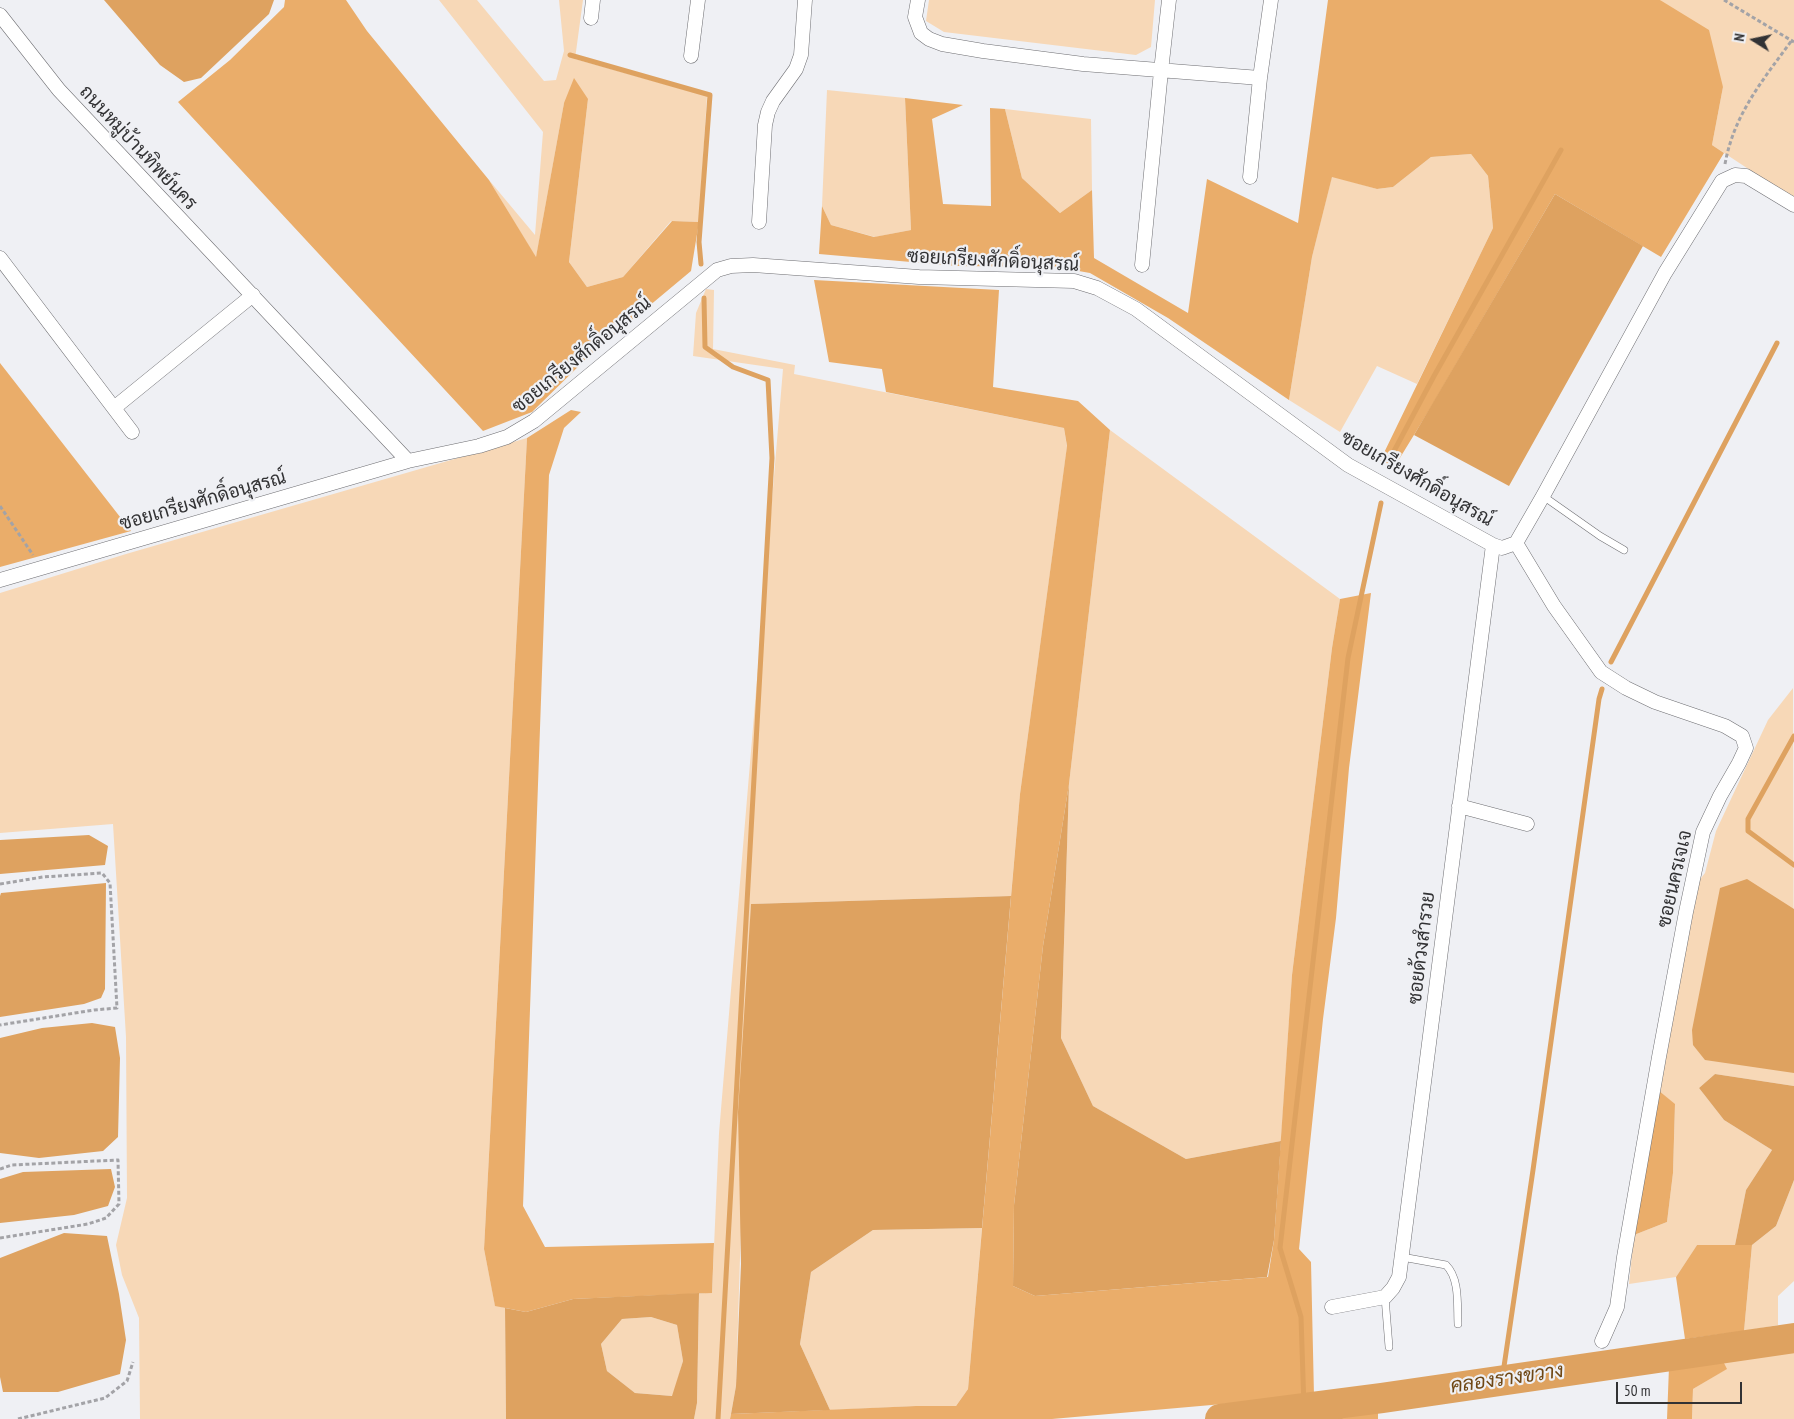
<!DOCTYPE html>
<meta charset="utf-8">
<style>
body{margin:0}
#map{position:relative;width:1794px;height:1419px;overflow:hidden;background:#eff0f4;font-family:"PT Sans Narrow",sans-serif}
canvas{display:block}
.north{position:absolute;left:1729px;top:15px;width:50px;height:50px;-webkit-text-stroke:4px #eff0f4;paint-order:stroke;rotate:280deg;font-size:14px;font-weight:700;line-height:20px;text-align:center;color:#323234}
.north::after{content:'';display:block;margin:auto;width:18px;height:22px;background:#323234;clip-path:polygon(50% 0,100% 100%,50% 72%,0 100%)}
.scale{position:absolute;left:1616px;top:1382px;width:126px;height:22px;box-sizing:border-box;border:2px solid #323234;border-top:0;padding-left:6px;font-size:15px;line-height:18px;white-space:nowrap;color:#323234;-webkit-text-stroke:4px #eff0f4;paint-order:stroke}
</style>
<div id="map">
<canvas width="1794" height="1419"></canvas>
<div class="north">N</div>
<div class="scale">50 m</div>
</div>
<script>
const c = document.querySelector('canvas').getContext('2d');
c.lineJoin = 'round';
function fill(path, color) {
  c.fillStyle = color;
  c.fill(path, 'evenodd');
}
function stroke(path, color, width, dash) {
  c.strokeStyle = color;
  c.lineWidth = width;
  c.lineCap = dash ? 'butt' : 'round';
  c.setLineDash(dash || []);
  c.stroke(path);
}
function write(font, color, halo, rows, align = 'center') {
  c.font = font + ' "PT Sans Narrow",Sarabun,sans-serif';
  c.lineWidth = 4.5;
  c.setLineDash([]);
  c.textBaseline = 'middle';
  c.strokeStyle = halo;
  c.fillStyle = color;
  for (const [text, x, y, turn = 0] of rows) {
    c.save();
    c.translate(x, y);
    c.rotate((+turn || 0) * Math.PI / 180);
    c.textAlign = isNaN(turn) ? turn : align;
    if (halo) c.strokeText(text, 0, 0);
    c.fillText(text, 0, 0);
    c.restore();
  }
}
fill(new Path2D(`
 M439,0H477L544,81L556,80L564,51L559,0H583L575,59L707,96L699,222L671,221L623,277L587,287L569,262L588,99L564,103L536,258L489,180L535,235L543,132Z
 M929,0H1155L1151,47L1136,55L944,32L926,21Z
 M1660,0H1794V199L1712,145L1723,87Z
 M827,90L905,98L911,230L875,237L831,225L822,206Z
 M1005,109L1091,119L1092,190L1060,213L1022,178Z
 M1471,154L1488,176L1493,228L1417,384L1377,366L1340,432L1289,400L1312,257L1332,176L1377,189L1393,187L1431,157Z
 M706,289L714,290L713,349L795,365L794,374L1064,428L1067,447L1020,794L1011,896L751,904L736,1386L730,1419H694L697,1403L699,1294L712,1292L719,1133L783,369L693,356L696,313Z
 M1110,430L1340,599L1332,648L1292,975L1281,1141L1186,1159L1093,1106L1061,1038L1069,784Z
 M527,438L484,1249L495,1305L505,1308L506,1419H140L139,1318L122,1275L116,1245L127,1198L126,1037L113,824L0,833V593L126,554Z
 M1793,688L1794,1086L1715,1074L1699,1088L1724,1120L1772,1150L1746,1190L1735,1245H1697L1676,1277L1629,1284L1634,1235L1667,1222L1673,1173L1675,1105L1658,1090L1697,883L1705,873L1716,831L1768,720Z
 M1794,1180V1281L1778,1296V1325L1744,1331L1752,1245L1776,1226Z
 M982,1228L968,1389L956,1406H916L830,1410L800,1344L811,1272L873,1230Z
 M651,1317L677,1325L683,1361L673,1396L635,1393L607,1371L601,1344L622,1319Z
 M1794,1345V1419H1692L1693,1389L1726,1369L1721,1357Z`), '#f7d8b7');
fill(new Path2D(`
 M285,0H346L367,31L489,180L536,257L564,103L574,78L588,99L569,262L587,287L623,277L672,221L699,222L691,271L588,357L532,412L483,431L178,102L230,60L284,7Z
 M1328,0H1660L1709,30L1723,87L1712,145L1724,153L1661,257L1555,194L1431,407L1395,466L1380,461L1493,228L1488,176L1471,154L1431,157L1393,187L1377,189L1332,177L1312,257L1289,400L1168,318L1090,273L1056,267L957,266L819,254L822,206L831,225L874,237L911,230L905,98L963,105L932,119L943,204L991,206L990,108L1005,109L1022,178L1060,213L1092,190L1094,258L1188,313L1207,179L1298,223Z
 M814,280L999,290L993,387L1078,401L1110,430L1069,784L1043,946L1014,1205L1013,1286L1035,1296L1268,1277L1274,1240L1292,975L1332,648L1340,599L1371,593L1349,768L1336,918L1323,1019L1299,1249L1311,1262L1314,1396L1052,1419H730L731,1414L916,1406H956L968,1389L1020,794L1067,446L1064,428L886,392L882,369L829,362Z
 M0,363L131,531L0,567Z
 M571,410L581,412L564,428L549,475L523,1206L545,1247L714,1243L712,1293L573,1299L526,1312L495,1306L484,1249L527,438Z
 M1658,1090L1675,1104L1673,1173L1667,1222L1634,1235Z
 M1697,1245H1752L1744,1331L1685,1339L1676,1277Z
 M1721,1357L1727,1369L1693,1389L1692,1419H1667L1669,1367Z
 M1378,1408V1419H1299Z`), '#eaad6a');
fill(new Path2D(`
 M104,0H274L269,14L201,78L184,82L160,65Z
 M1555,194L1643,246L1509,486L1414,435Z
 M1069,784L1061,1038L1093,1106L1186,1159L1281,1141L1274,1240L1267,1277L1035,1296L1013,1286L1014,1205L1043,946Z
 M89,835L108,846L105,865L0,874V840Z
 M1747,879L1794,909V1073L1705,1060L1693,1045L1692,1030L1720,888Z
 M106,883L105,989L101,998L84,1004L0,1017V896L1,893Z
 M1011,896L982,1228L873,1230L811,1272L800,1344L830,1410L731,1414L736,1386L741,1264L738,1112L751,904Z
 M92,1023L115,1027L120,1058L118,1137L103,1151L39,1158L0,1153V1038L42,1028Z
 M1715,1074L1794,1086V1180L1776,1226L1752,1245H1735L1746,1190L1772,1150L1724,1120L1699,1088Z
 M111,1169L115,1187L108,1206L74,1215L0,1223V1179L23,1172Z
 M64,1233L107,1236L119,1294L126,1340L120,1374L58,1392H3L0,1377V1258Z
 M699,1293L697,1403L694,1419H506L505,1308L526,1312L573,1299ZM651,1317L677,1325L683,1361L672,1396L635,1393L607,1371L601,1344L622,1319Z`), '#dea260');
stroke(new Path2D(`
 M570,55L710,95L699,242L701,264
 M704,298L705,347L733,367L768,380L772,458L718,1419
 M1392,460L1393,453L1434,376L1561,150
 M1611,662L1777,343
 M1794,736L1748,819V831L1794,865
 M1502,1380L1533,1170L1599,699L1602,689
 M1340,1403V1419
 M1304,1408L1301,1317L1280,1248L1348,658L1381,503`), '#dea260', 5);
stroke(new Path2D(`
 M1220,1419L1382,1398L1794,1338`), '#dea260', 30);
const lane = new Path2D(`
 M1543,496L1600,536L1624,550
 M1402,1257L1446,1265C1460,1279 1457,1305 1458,1324
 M1385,1297L1389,1347`);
const street = new Path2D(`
 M918,0L915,17L921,33L929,39L942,44L983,51L1083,64L1260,78
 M0,15L59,90L408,461
 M591,18L593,0
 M691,56L698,0
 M1250,177L1260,78L1271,0
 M759,222L765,125L768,112L773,101L796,69L801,55L805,0
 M0,258L132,432
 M1142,265L1161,71L1169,0
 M114,408L253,295
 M1516,543L1554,606L1601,672L1626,688L1655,702L1725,726L1742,736L1746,748L1739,763L1720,796L1703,832L1686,912L1659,1057L1624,1257L1617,1307L1602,1341
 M0,580L408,461L479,446L507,437L534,421L717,270L731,266L753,265L919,277L1074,281L1097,288L1136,309L1348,465L1493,545L1502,548L1516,543L1543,496L1665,273L1722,181L1735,175L1746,176L1794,205
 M1459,806L1527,824
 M1332,1307L1385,1297L1393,1288L1399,1277L1493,545`);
stroke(lane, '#6e6e72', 8);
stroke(street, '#6e6e72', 15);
stroke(new Path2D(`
 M1724,0L1794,42
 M1725,164C1734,114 1763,80 1792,40
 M0,506L33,555
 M0,884L43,877L102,873L110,883L117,1008L94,1010L0,1025
 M0,1169L12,1165L118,1160L119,1204L106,1218L88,1224L0,1238
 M18,1419L105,1398L127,1381L133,1362`), '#a3a3a7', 3, [4, 2.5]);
stroke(lane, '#fff', 7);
stroke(street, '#fff', 14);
write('19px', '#323234', '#eff0f4', [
 ["ถนนหมู่บ้านทิพย์นคร",138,148,47],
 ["ซอยเกรียงศักดิ์อนุสรณ์",993,261,3],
 ["ซอยเกรียงศักดิ์อนุสรณ์",582,355,-39],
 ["ซอยเกรียงศักดิ์อนุสรณ์",1417,479,30],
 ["ซอยเกรียงศักดิ์อนุสรณ์",203,501,-16],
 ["ซอยนครเจเจ",1675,879,-77],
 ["ซอยด้วงสำรวย",1422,948,-83]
]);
write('italic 20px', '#6f4714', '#eff0f4', [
 ["คลองรางขวาง",1507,1379,-8]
]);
</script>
